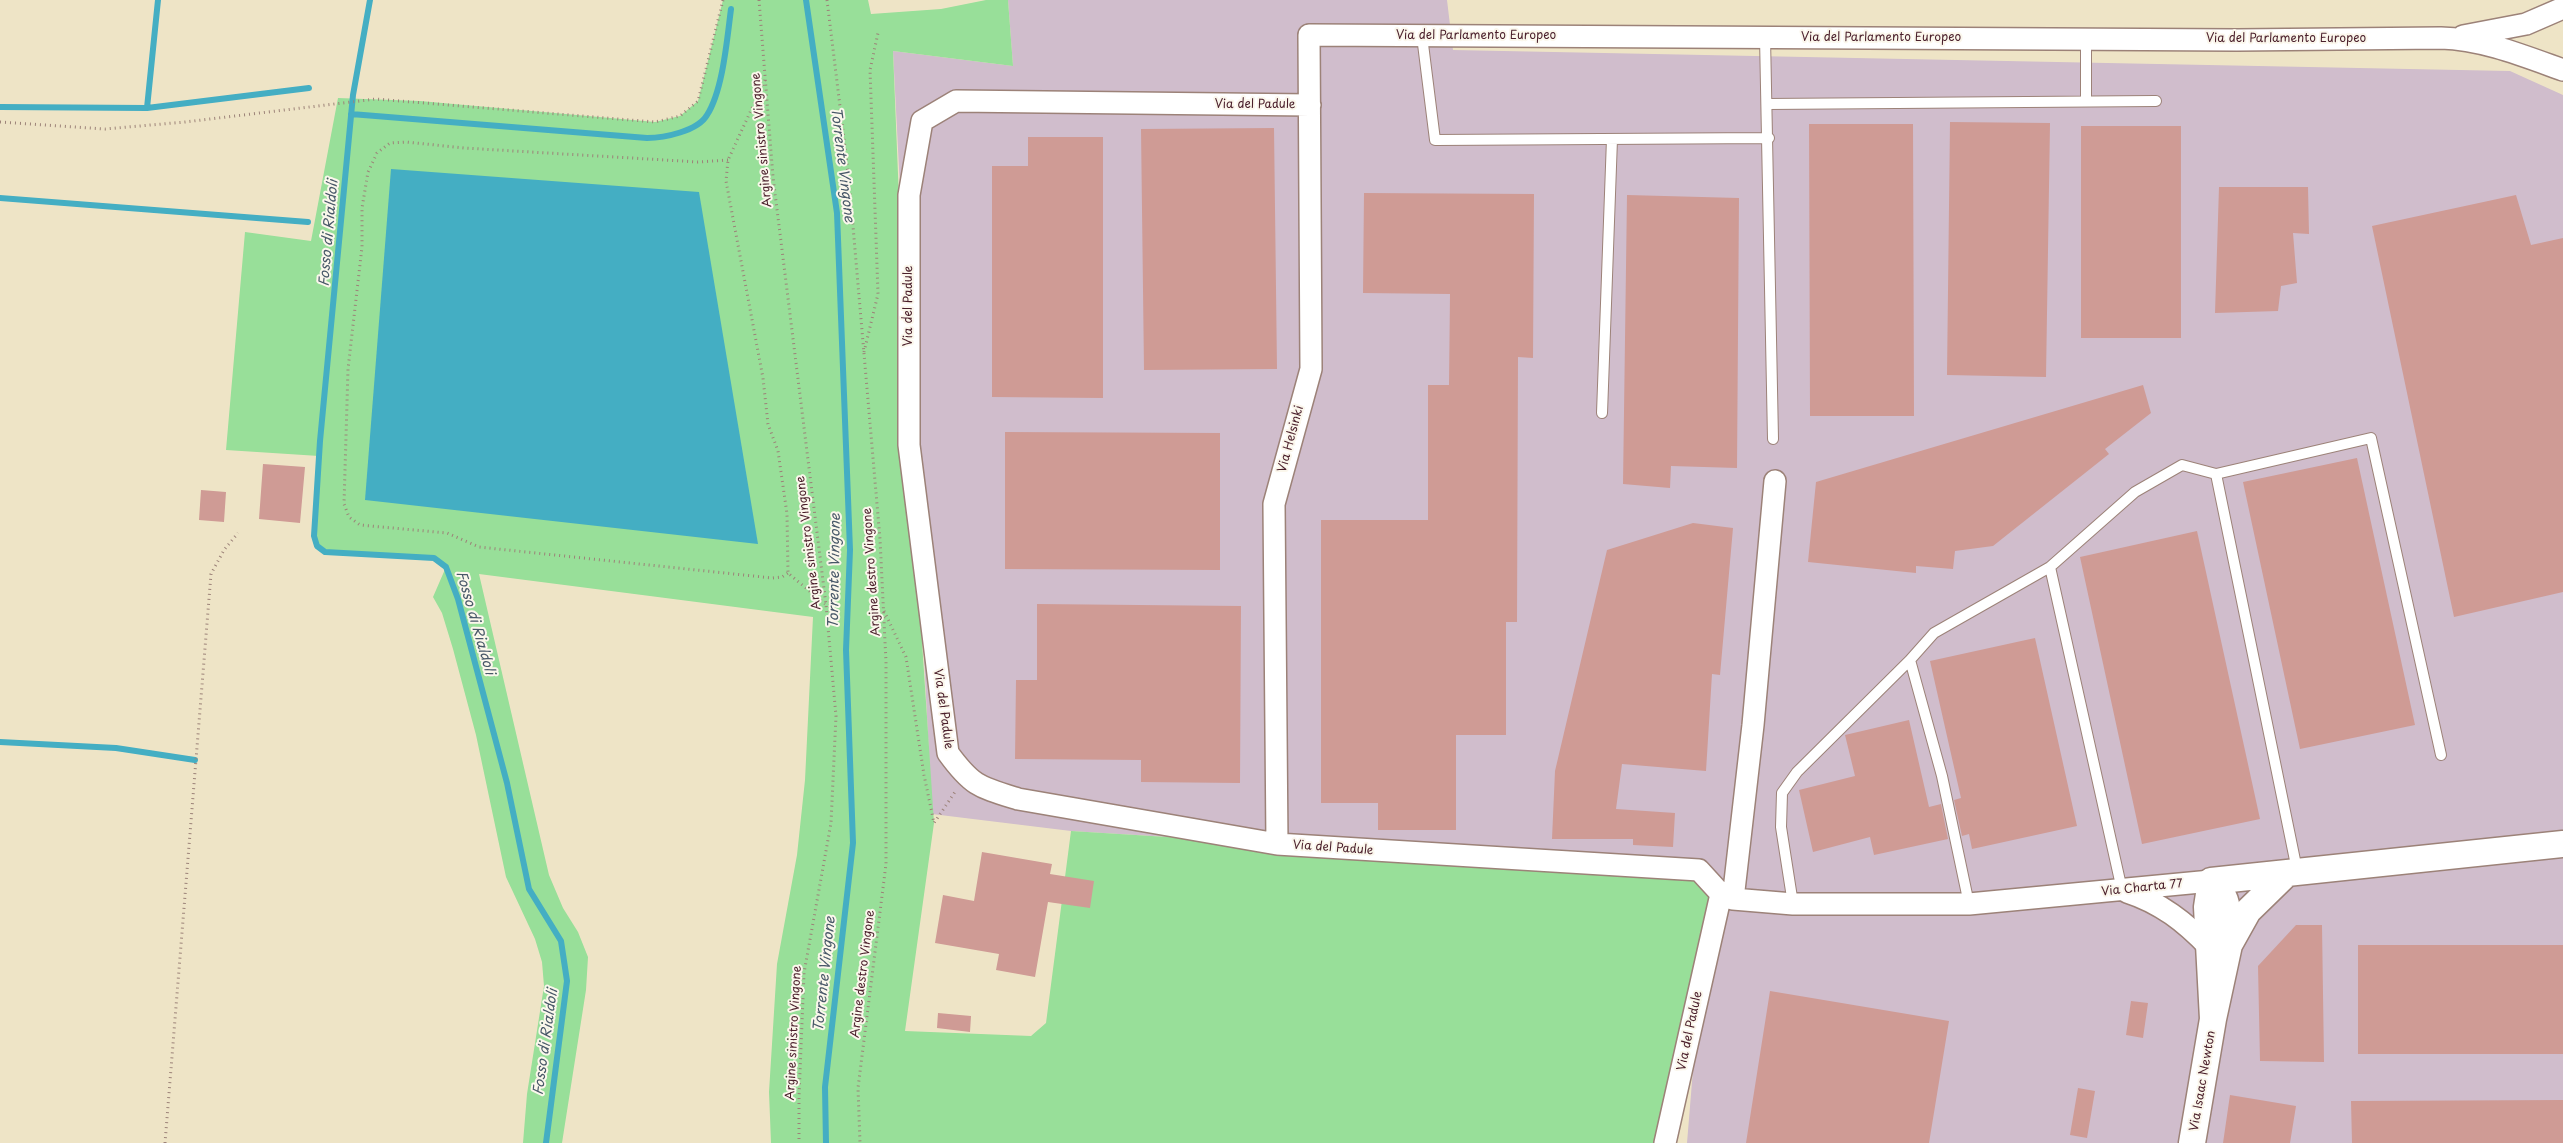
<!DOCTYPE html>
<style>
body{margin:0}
canvas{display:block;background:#eee4c6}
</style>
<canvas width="2563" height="1143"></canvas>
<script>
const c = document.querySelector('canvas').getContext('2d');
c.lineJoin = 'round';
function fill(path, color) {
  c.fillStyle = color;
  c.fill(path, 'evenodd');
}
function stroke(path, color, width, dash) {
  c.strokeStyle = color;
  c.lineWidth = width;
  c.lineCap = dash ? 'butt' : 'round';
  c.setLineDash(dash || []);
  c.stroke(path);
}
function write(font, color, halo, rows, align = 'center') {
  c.font = font + ' "Playpen Sans",sans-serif';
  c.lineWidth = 4;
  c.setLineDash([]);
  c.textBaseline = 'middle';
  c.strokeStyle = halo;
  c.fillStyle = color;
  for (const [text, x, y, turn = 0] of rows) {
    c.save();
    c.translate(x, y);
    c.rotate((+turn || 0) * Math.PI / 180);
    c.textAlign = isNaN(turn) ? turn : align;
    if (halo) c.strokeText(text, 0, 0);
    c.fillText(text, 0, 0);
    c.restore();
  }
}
fill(new Path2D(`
 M1008,0H1447L1453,50L2510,71L2563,95V1143H1687L1700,984L1699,870L1071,831L932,814L893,51L1013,66Z`), '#d0bdcc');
fill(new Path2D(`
 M723,0H868L871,14L941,9L986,0H1008L1013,66L893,51L909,445L934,823L905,1031L1031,1036L1046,1023L1071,831L1699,870L1721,894L1665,1143H771L769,1092L777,964L797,855L805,780L813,617L479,574L549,875L563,908L578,932L588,957L586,990L562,1143H523L527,1094L544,986L542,962L535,939L506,877L476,735L453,649L442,613L433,597L446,567L434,558L325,552L317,546L314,536L319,456L226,450L245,232L311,241L338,98L420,101L655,122L680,116L698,101Z`), '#98df99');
fill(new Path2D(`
 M391,169L699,192L758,544L365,500Z`), '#44aec3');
stroke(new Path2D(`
 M370,0L353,95L320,441L314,536L317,546L325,552L434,558L446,567L458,599L507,783L529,889L561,941L567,981L546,1143
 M806,0L837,213L850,550L846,650L853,843L825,1087L826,1143
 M0,107L147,108L309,88
 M147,108L158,0
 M351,114L647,138C664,138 698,131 707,115C723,90 727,39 731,9
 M0,198L308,222
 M0,742L116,748L195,760`), '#44aec3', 6);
fill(new Path2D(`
 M1950,122L2050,123L2046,377L1947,375Z
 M1809,124H1913L1914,416H1810Z
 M2081,126H2181V338H2081Z
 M1274,128L1277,369L1144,370L1141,129Z
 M1028,137H1103V398L992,397V166H1028Z
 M2219,187H2308L2309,234L2293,233L2297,283L2281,286L2278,311L2215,313Z
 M1364,193L1534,194L1533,358L1518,357L1517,622H1506V735H1456V830H1378V803H1321V520H1428V385H1449L1450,294L1363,293Z
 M1627,195L1739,198L1737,468L1671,466L1670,488L1623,484Z
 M2516,195L2531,245L2563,238V592L2454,617L2372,226Z
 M2143,385L2151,413L2105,449L2109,454L1993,546L1955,551L1953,569L1916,566V573L1808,562L1816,482Z
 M1005,432L1220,433V570L1005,569Z
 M2357,458L2415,725L2300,749L2243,482Z
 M263,464L305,467L300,523L259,519Z
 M201,490L226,492L224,522L199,520Z
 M1693,523L1733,528L1720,675L1712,674L1706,771L1622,764L1616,809L1675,813L1673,847L1633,845V839H1552L1555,771L1607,550Z
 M2197,531L2260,819L2142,844L2080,557Z
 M1037,604L1241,606L1240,783L1141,782V760L1015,759L1016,680H1037Z
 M2035,638L2077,826L1972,849L1969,834L1962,836L1954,800L1961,798L1930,661Z
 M1909,720L1929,807L1941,804L1948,839L1874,855L1870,837L1813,852L1799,790L1855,776L1845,735Z
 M982,852L1052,864L1050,874L1094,881L1090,908L1048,902L1035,977L996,970L999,954L935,943L943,895L974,901Z
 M2296,925H2322L2324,1062L2260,1061L2258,966Z
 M2358,945H2563V1054H2358Z
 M1770,991L1949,1021L1929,1143H1746Z
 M2131,1001L2148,1003L2143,1038L2126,1035Z
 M938,1013L971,1016L970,1032L937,1028Z
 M2078,1088L2095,1091L2087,1138L2070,1135Z
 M2230,1095L2296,1106L2290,1143H2223Z
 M2563,1100V1143H2352L2351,1101Z`), '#cf9b95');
const service = new Path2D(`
 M1422,36L1435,140L1769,138
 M1765,37L1773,439
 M2086,101V39
 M1767,104L2156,101
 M1602,413L1612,139
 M2297,870L2216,474L2371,438L2441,755
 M2122,890L2050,567L2135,492L2182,465L2216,474
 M1793,904L1781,827L1782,793L1797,772L1910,660
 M1969,904L1942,776L1910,660L1934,633L2050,567`);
const minor = new Path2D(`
 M2463,36L2526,24L2563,8
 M1310,105L956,101L922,121L909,195V445L948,753C972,786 979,787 1018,799L1277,844L1699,870L1721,894L1733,899L1793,904H1969L2211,881C2236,894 2229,921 2229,945
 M1277,844L1274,504L1311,369L1309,35L2237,40L2441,38C2482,39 2524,56 2563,70
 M2127,892C2161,903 2185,922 2209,947
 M1733,899L1753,725L1775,481
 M1665,1143L1721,894`);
const tertiary = new Path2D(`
 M2213,1019L2207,907L2211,881L2563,844
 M2192,1143L2213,1019L2229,945L2248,911L2287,873`);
stroke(service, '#9c8278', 12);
stroke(minor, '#9c8278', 24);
stroke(tertiary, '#9c8278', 29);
stroke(new Path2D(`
 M759,0L773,177L826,605L836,716L831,823L804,973L799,1097V1143
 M827,0L849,180L880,539L886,662V864L858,1088L860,1143
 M765,80L728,160L726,181L763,378L768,424L778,451L787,514L788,573L825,604
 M0,122L105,129L185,122L376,99L655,122L680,116L698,101L723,0
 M728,160L698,162L464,148L406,142L390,143L377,153L368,172L362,208V247L348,369L344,504L349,517L360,525L447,533L479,547L772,578L782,577L788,573
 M864,352L878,294L870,70L878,33
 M884,611L906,657L924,775L934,823L955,792
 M165,1143L211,574L224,550L238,533`), '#9c8278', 3, [1, 4]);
stroke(service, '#fff', 10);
stroke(minor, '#fff', 21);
stroke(tertiary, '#fff', 26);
write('12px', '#4a1f2b', '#fbf7ec', [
 ["Via del Parlamento Europeo",1476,36],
 ["Via del Parlamento Europeo",1881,38],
 ["Via del Parlamento Europeo",2286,39],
 ["Via del Padule",1255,105],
 ["Argine sinistro Vingone",762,140,-95],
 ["Via del Padule",909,306,-90],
 ["Via Helsinki",1291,439,-75],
 ["Argine sinistro Vingone",809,543,-97],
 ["Argine destro Vingone",872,572,-94],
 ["Via del Padule",943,709,82],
 ["Via del Padule",1333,848,4],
 ["Via Charta 77",2142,888,-6],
 ["Argine destro Vingone",863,974,-83],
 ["Via del Padule",1690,1031,-78],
 ["Argine sinistro Vingone",794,1033,-87],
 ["Via Isaac Newton",2203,1081,-80]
]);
write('italic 14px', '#485868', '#fbf7ec', [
 ["Torrente Vingone",842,165,83],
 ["Fosso di Rialdoli",329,233,-85],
 ["Torrente Vingone",835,571,-89],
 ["Fosso di Rialdoli",475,623,74],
 ["Torrente Vingone",825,974,-84],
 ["Fosso di Rialdoli",546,1042,-82]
]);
</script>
